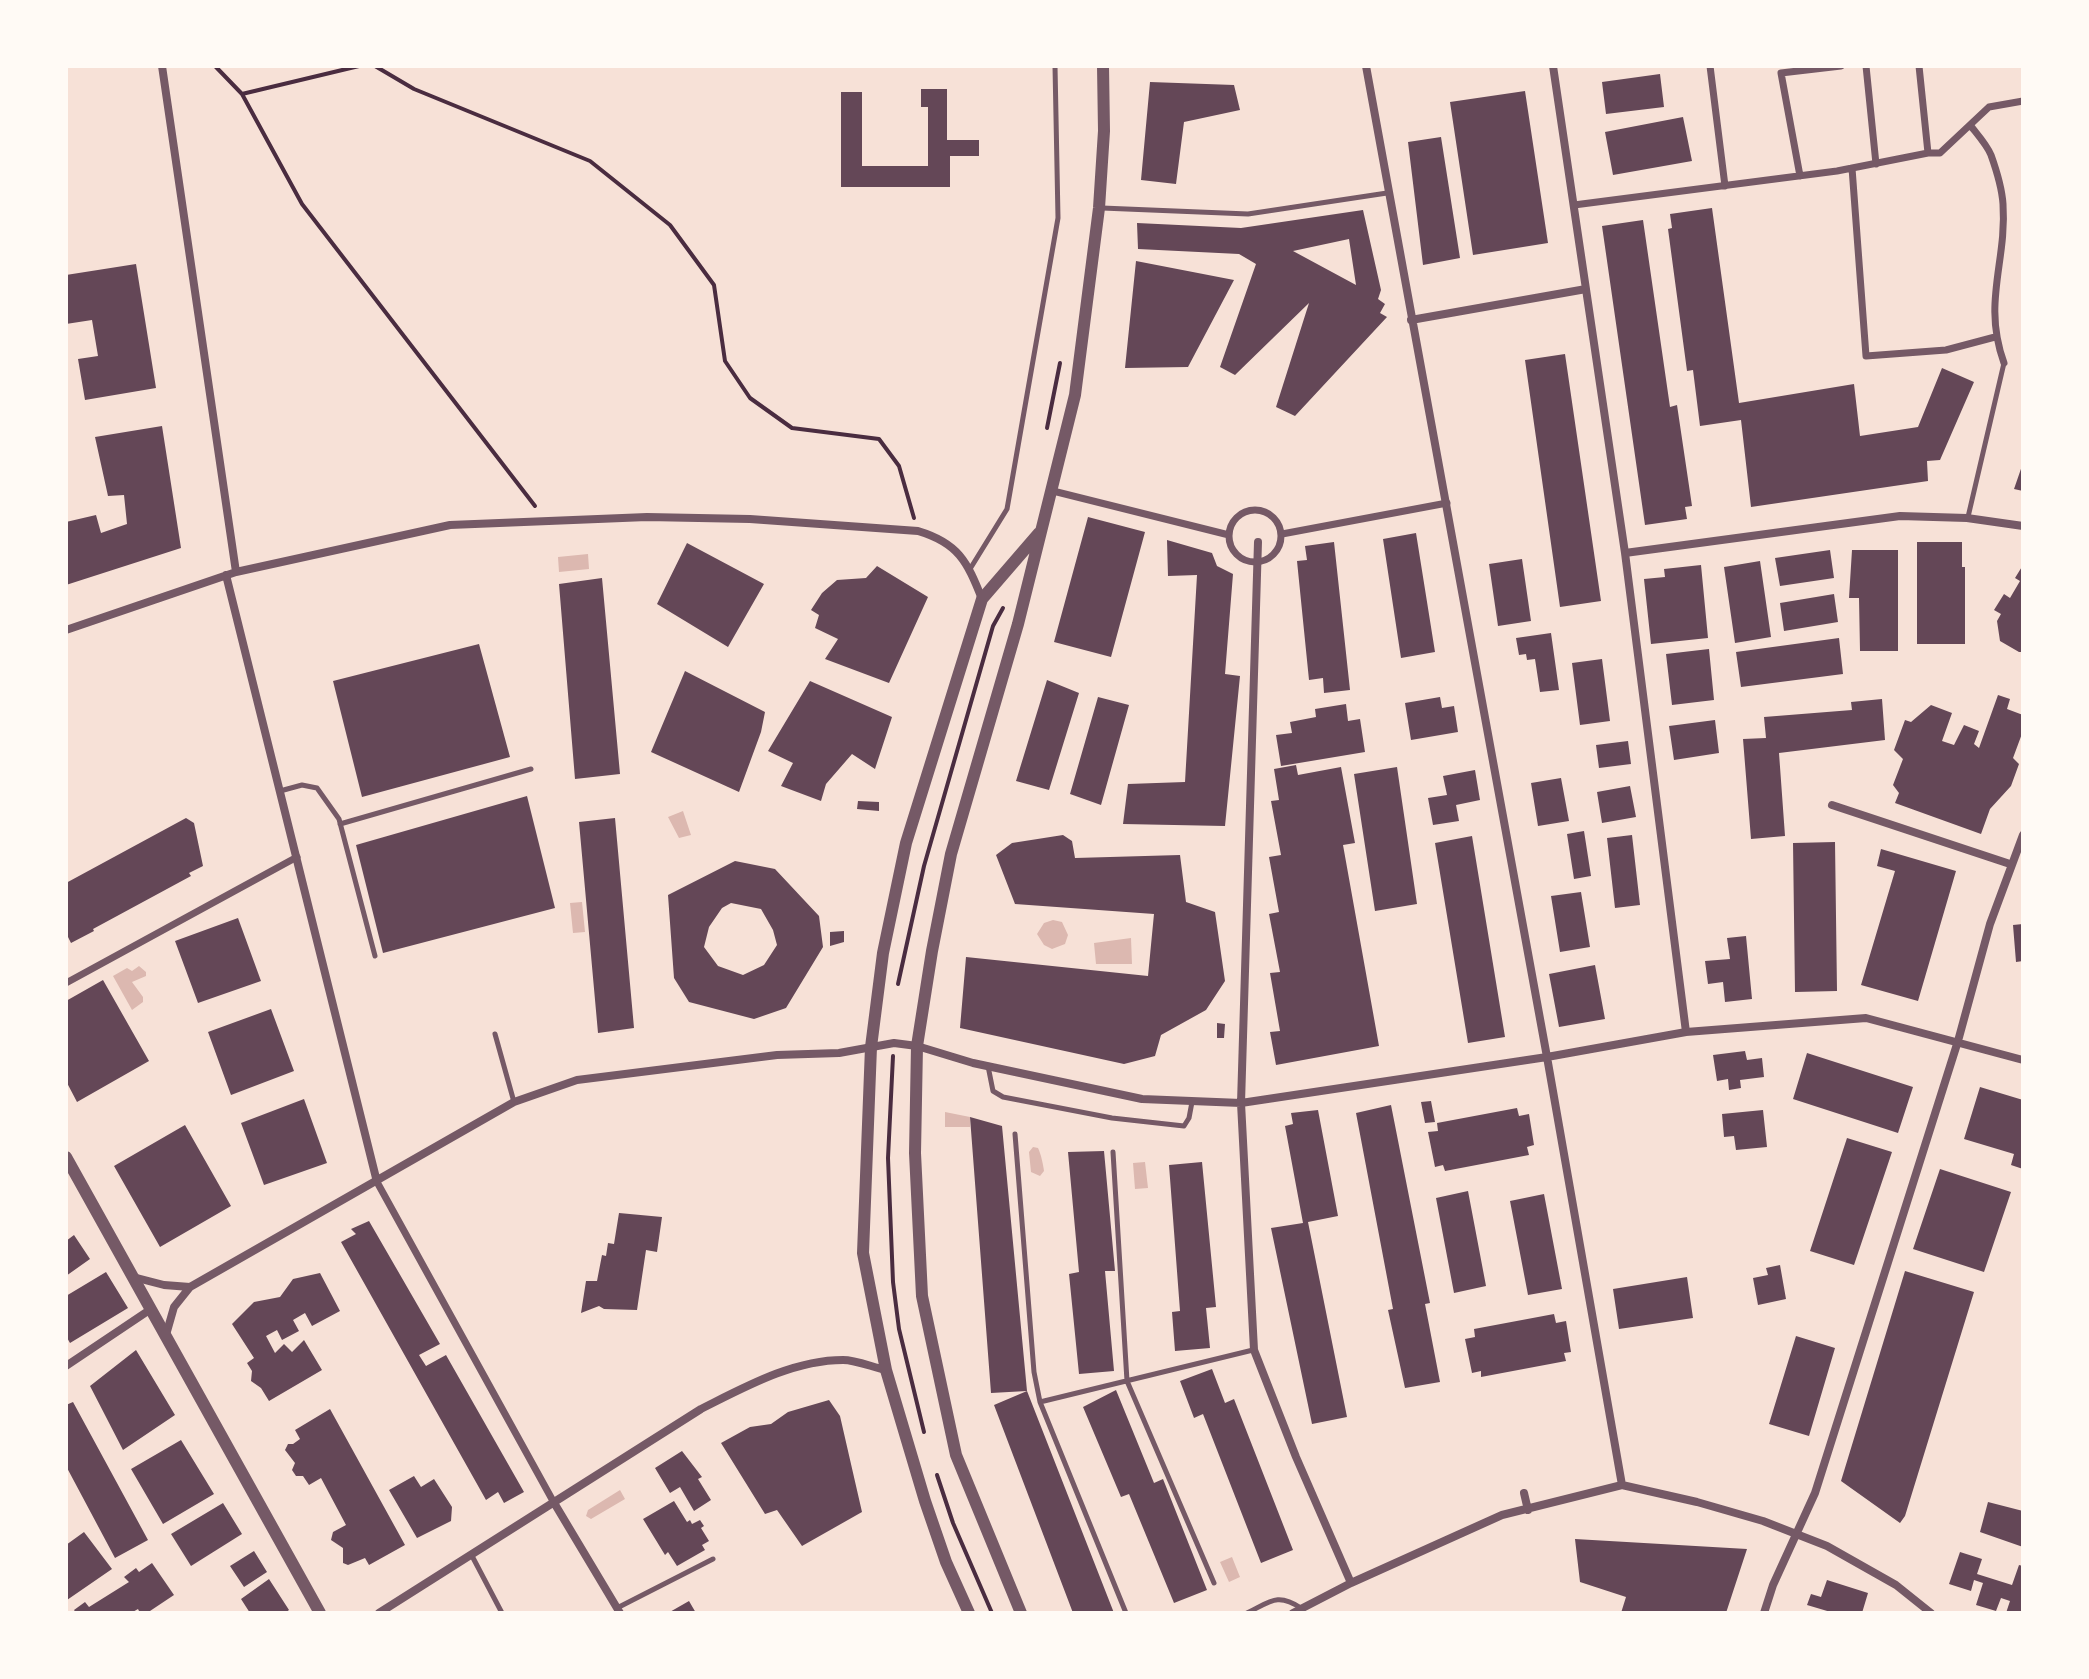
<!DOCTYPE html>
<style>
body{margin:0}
#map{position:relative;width:2089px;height:1679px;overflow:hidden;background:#f7e1d7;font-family:"DejaVu Sans",sans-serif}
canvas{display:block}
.frame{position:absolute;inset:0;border:68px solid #fffaf5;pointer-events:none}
</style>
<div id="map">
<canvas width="2089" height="1679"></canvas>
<div class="frame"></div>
</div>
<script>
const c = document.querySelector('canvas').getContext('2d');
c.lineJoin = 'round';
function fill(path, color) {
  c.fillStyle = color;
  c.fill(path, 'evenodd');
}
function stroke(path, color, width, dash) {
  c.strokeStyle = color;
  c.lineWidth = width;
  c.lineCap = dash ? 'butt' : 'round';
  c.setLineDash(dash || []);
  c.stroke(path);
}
fill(new Path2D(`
 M588,554L589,569L559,572L558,557Z
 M683,811L691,835L679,838L668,817Z
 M582,902L585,932L573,933L570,903Z
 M1053,920L1062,922L1068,935L1065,944L1052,949L1044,945L1037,934L1044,923Z
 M1131,938L1132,964H1096L1094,943Z
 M139,966L146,972V976L132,982L143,997V1002L132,1010L113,976L127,968L132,971Z
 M945,1112L970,1117V1127H945Z
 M1033,1147L1038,1148C1041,1154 1043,1164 1044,1171L1040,1176L1031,1172L1029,1152Z
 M1145,1162L1148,1188L1135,1189L1133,1163Z
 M620,1490L625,1499L591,1519L586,1516L588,1510Z
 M1232,1557L1240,1577L1229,1582L1220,1562Z`), '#dcb8b0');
fill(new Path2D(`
 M1660,74L1664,107L1606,114L1602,82Z
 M1150,82L1234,85L1240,110L1184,122L1176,184L1141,180Z
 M921,89H947V140H979V156H950V187H841V92H862V166H928V107H921Z
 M1525,91L1548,243L1473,255L1450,102Z
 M1683,117L1692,161L1613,175L1605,132Z
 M1441,137L1460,258L1423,265L1408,142Z
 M1712,208L1739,403L1854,384L1860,436L1918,427L1942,368L1974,382L1940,460L1927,461L1928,481L1751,507L1741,420L1700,426L1693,370L1687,371L1668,229L1672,228L1670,214Z
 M1363,210L1381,290L1378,299L1385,304L1380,313L1387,317L1295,416L1276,407L1309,303L1235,375L1220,367L1256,264L1239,254L1138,249L1137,223L1241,228ZM1349,239L1356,285L1293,251Z
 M1643,220L1670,407L1677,405L1692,506L1685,507L1687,519L1645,525L1602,226Z
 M1136,261L1234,280L1188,367L1125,368Z
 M136,264L156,388L85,400L78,359L98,356L92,320L66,324V275Z
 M1565,354L1601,601L1560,607L1525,360Z
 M162,426L181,548L66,585V522L96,515L101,533L127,524L124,495L108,496L95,437Z
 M2023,463V491L2014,489Z
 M1088,517L1145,532L1111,657L1054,642Z
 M1416,533L1435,652L1401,658L1383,539Z
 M1167,540L1212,553L1217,566L1233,574L1225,674L1240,676L1225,826L1123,824L1128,784L1185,782L1197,575L1168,576Z
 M1334,542L1350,690L1324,693L1323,678L1309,680L1297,561L1307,560L1305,546Z
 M1917,542H1962V567H1965V644H1917Z
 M687,543L764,584L728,647L657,604Z
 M1830,550L1834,578L1780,586L1775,558Z
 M1852,550H1898V651H1860L1859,598H1849Z
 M1522,559L1531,621L1498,626L1489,564Z
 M1760,561L1771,637L1735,643L1724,567Z
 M1701,565L1708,638L1651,644L1644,579L1665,577L1664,569Z
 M2023,565V652H2019L2000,641L1997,621L2001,614L1994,610L2004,594L2010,598L2020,581L2015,578Z
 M877,566L928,597L889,683L825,659L838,639L815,628L819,615L811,610L822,593L837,580L866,578Z
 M602,578L620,774L575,779L559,584Z
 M1834,594L1838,622L1784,631L1780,603Z
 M1551,633L1559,690L1540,692L1535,659L1527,660L1526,654L1519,655L1516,638Z
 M1839,638L1843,674L1741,687L1736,652Z
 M479,644L510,757L362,797L333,681Z
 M1709,649L1714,700L1672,705L1666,654Z
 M1602,659L1610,721L1580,725L1572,663Z
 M685,671L765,712L761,732L739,792L651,752Z
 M1047,680L1079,693L1049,790L1016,781Z
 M810,681L892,717L875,769L852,754L826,784L821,801L781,786L793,763L768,751Z
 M1998,695L2010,699L2007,709L2023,715V731L2013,758L2019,764L2011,786L1990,809L1981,834L1895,803L1899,793L1893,785L1903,759L1894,750L1905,720L1911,722L1931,705L1952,713L1942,741L1954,745L1964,725L1979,731L1974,744L1979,748Z
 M1098,697L1129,705L1101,805L1070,794Z
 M1440,697L1442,708L1454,706L1458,732L1411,740L1405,703Z
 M1882,699L1885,740L1779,753L1785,836L1751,839L1743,739L1766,738L1764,717L1852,710L1851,702Z
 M1346,704L1348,721L1360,719L1365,752L1281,766L1276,735L1292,733L1290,722L1316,717L1315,709Z
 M1715,720L1719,753L1674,760L1669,726Z
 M1628,741L1631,764L1599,768L1596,745Z
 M1296,765L1298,775L1341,767L1355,843L1343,845L1379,1046L1276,1065L1270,1032L1280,1031L1270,973L1280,972L1269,914L1279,912L1269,857L1281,855L1271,801L1279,800L1274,769Z
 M1397,767L1417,904L1375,911L1354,774Z
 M1475,770L1480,800L1456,805L1459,821L1433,825L1428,798L1447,795L1443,776Z
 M1561,778L1569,821L1538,826L1531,783Z
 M1630,786L1636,817L1602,823L1597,792Z
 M527,796L555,908L383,953L356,845Z
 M858,801L879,802V811L857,809Z
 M186,818L194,823L203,866L189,873L191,876L93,929L94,931L71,943L68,937L66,939V883Z
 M615,818L634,1028L598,1033L579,822Z
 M1584,831L1591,876L1574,879L1567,834Z
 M1063,835L1072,841L1075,858L1180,855L1186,902L1215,912L1225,981L1206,1010L1161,1035L1155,1056L1124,1064L960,1028L966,957L1148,976L1154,914L1015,904L996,855L1012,843Z
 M1632,835L1640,905L1615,908L1607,838Z
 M1472,836L1505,1037L1468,1043L1435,843Z
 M1835,842L1837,991L1795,992L1793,843Z
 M1881,849L1956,871L1918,1001L1861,985L1895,871L1877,866Z
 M735,861L775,869L819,916L823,947L786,1008L754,1019L689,1002L674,978L668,895ZM731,903L761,909L773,930L777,945L764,965L743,975L718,966L704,947L709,927L722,908Z
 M1581,892L1590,947L1560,952L1551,896Z
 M238,918L261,981L198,1003L175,941Z
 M2023,924V961L2016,962L2013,925Z
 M844,931V942L830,946V932Z
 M1746,936L1752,999L1725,1002L1723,982L1708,984L1705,961L1730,959L1727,938Z
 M1595,965L1605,1019L1559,1027L1549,974Z
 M103,980L149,1061L77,1102L66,1081V1001Z
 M271,1009L294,1071L231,1095L208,1032Z
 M1217,1023L1225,1024L1224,1038H1217Z
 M1745,1051L1747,1060L1762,1058L1764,1077L1740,1080L1741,1088L1729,1090L1728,1079L1717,1081L1713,1055Z
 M1807,1053L1913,1087L1898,1133L1793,1099Z
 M1980,1087L2023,1100V1169L2011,1165L2014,1154L1964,1139Z
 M304,1099L327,1163L264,1185L241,1123Z
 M1431,1101L1435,1122L1425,1123L1421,1102Z
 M1391,1105L1430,1303L1425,1304L1440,1382L1405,1388L1388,1310L1393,1309L1356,1113Z
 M1517,1108L1519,1116L1529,1114L1534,1145L1527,1147L1529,1155L1445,1171L1443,1165L1435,1167L1428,1132L1438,1131L1437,1123Z
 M1318,1110L1338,1216L1308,1222L1347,1417L1312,1424L1271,1228L1303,1223L1285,1126L1293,1124L1291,1113Z
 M1763,1110L1767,1147L1736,1150L1734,1136L1724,1137L1722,1114Z
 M970,1117L1002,1126L1027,1391L991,1393Z
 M185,1125L231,1206L160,1247L114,1166Z
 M1847,1138L1892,1152L1854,1265L1810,1251Z
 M1104,1151L1115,1271H1105L1114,1371L1079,1374L1069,1274L1079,1272L1068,1152Z
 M1202,1162L1216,1307L1206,1308L1210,1348L1175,1351L1172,1312L1180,1311L1169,1165Z
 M1940,1169L2011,1192L1984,1272L1913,1249Z
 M1468,1191L1486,1286L1454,1293L1436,1198Z
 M1544,1194L1562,1289L1528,1295L1510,1201Z
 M619,1213L662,1217L657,1252L646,1250L637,1310L604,1309L599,1306L581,1313L586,1281H597L602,1255L606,1256L608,1243L614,1244Z
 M369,1221L440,1344L419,1355L426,1366L446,1355L524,1492L504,1503L498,1492L486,1500L341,1242L356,1234L351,1229Z
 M74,1235L90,1259L66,1276V1241Z
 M1780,1265L1786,1299L1758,1305L1753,1278L1768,1275L1766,1268Z
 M1905,1271L1974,1292L1905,1516L1900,1523L1841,1481Z
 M106,1272L128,1308L70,1343L66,1336V1296Z
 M320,1273L340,1311L312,1326L305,1313L293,1320L299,1331L282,1340L277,1330L266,1336L275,1353L284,1344L292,1352L304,1340L322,1370L269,1401L261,1388L251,1381L252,1371L247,1363L254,1358L232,1324L254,1302L280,1297L293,1279Z
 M1687,1277L1693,1318L1619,1329L1613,1289Z
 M1554,1314L1556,1323L1566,1321L1571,1352L1564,1353L1566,1361L1481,1377V1371L1472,1373L1465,1339L1475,1337L1474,1329Z
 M1796,1336L1835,1348L1809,1436L1769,1424Z
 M136,1350L175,1415L123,1450L90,1386Z
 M1212,1369L1225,1403L1234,1399L1293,1550L1261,1563L1203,1414L1194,1418L1180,1381Z
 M1116,1390L1154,1483L1163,1479L1207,1590L1174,1603L1129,1494L1121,1497L1083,1407Z
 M1027,1391L1114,1613H1073L994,1405Z
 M829,1400L840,1416L862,1512L802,1546L777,1510L765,1514L721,1443L750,1427L771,1424L788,1412Z
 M73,1402L148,1540L115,1558L66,1466V1405Z
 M330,1409L405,1545L369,1565L365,1558L348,1565L343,1563V1548L331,1540L333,1532L346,1525L321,1478L309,1485L303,1476H296L292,1470L295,1463L285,1450L288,1444H293L300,1439L295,1430Z
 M181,1440L214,1494L163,1524L131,1469Z
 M682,1451L702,1477L698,1479L711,1500L694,1511L680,1487L670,1493L655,1468Z
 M414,1476L421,1487L434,1479L452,1507L451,1521L417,1538L389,1490Z
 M674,1501L687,1522L690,1520L692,1524L700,1520L704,1526L701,1528L709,1541L702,1545L705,1550L677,1566L668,1552L665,1555L643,1519Z
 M1988,1502L2023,1511V1547L1980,1532Z
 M223,1503L242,1534L191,1566L171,1534Z
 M84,1532L112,1569L67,1600L66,1545Z
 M1575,1539L1747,1549L1726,1613H1621L1626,1597L1580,1582Z
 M254,1551L267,1572L244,1587L230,1566Z
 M1960,1552L1982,1559L1977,1574L2012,1585L2019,1565L2023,1566V1613H2006L2010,1601L2001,1598L1996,1611L1976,1605L1983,1583L1974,1580L1971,1591L1949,1584Z
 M152,1563L174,1595L147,1613H140L138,1609L131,1613H76L74,1610L85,1602L89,1607L129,1582L124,1577L136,1568L139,1572Z
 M269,1579L289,1610L285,1613H250L241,1599Z
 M1827,1580L1868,1593L1862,1613H1834L1807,1605L1811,1594L1821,1597Z
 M689,1601L696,1613H668Z`), '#644757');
stroke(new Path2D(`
 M215,66L242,94L302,204L535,506
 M375,66L414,89L590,161L670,225L714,285L725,361L750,398L792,428L879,439L899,466L914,518
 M242,94L359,66
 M1047,428L1060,363
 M898,984L924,866L993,626L1003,608
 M893,1056L888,1158L893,1282L899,1329L924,1432
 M937,1475L953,1523L992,1613`), '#4a2c40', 4);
stroke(new Path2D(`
 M1102,208L1248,214L1387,193
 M1968,517L2004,363
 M970,569L1007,509L1058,218L1055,66
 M280,791L302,785L317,788L339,819L375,956
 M340,824L531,769
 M495,1034L514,1102
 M988,1066L993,1091L1003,1097L1112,1118L1184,1126L1189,1118L1192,1102
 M1015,1134L1034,1372L1040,1402
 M1113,1152L1127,1381L1214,1583
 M471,1554L502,1613
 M617,1608L713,1559
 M1126,1613L1040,1402L1253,1350
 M1247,1613C1270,1602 1277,1592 1301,1608`), '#755966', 5);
stroke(new Path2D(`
 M1710,66L1725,186
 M1866,66L1876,164
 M1919,66L1928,153H1940L1989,107L2023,101
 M1970,125C1977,134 1987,145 1991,155C1996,169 2002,189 2003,204C2007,262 1982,302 2004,363
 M1852,168L1866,356L1946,350L1995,337
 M1800,176L1781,73L1841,66
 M1574,205L1837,171L1928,153
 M1053,491L1229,535
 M1229 536a26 26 0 1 1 52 0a26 26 0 1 1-52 0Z
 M1282,534L1447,503
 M66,983L297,857
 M377,1182L553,1501`), '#755966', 7);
stroke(new Path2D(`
 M162,66L236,572
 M1366,66L1547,1057L1622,1485
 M1553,66L1625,553L1686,1032
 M1411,320L1586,289
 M1258,542L1241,1103L1254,1350L1296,1457L1351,1583
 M1625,553L1900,516L1967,518L2023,526
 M226,575L377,1182
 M66,630L236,572L450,525L647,517L750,519L918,531C958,543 967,561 982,599
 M1832,805L2010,864
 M133,1277L164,1285L190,1287
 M166,1335L174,1307L190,1287L514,1102L577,1080L777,1055L839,1053L894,1043L917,1046L973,1063L1142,1099L1241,1103L1547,1057L1686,1032L1866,1018L2023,1060
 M66,1366L151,1309
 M1524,1493L1528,1510
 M553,1501L620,1613
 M379,1613L701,1409C745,1387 793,1360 843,1360C856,1360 872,1367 886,1370
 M1293,1613L1351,1583L1502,1515L1622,1485L1697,1502L1763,1521L1827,1546L1896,1585L1931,1613
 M1764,1613L1773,1585L1815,1493L1958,1041L1990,924L2023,835`), '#755966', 8);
stroke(new Path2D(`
 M66,1157L320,1613
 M969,1613L946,1562L925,1501L886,1370L863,1253L871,1047L883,953L906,843L982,599L1039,533
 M1021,1613L956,1455L922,1296L915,1153L917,1046L932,951L951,854L1018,624L1075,395L1099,208L1104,131L1103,66`), '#755966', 12);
</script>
